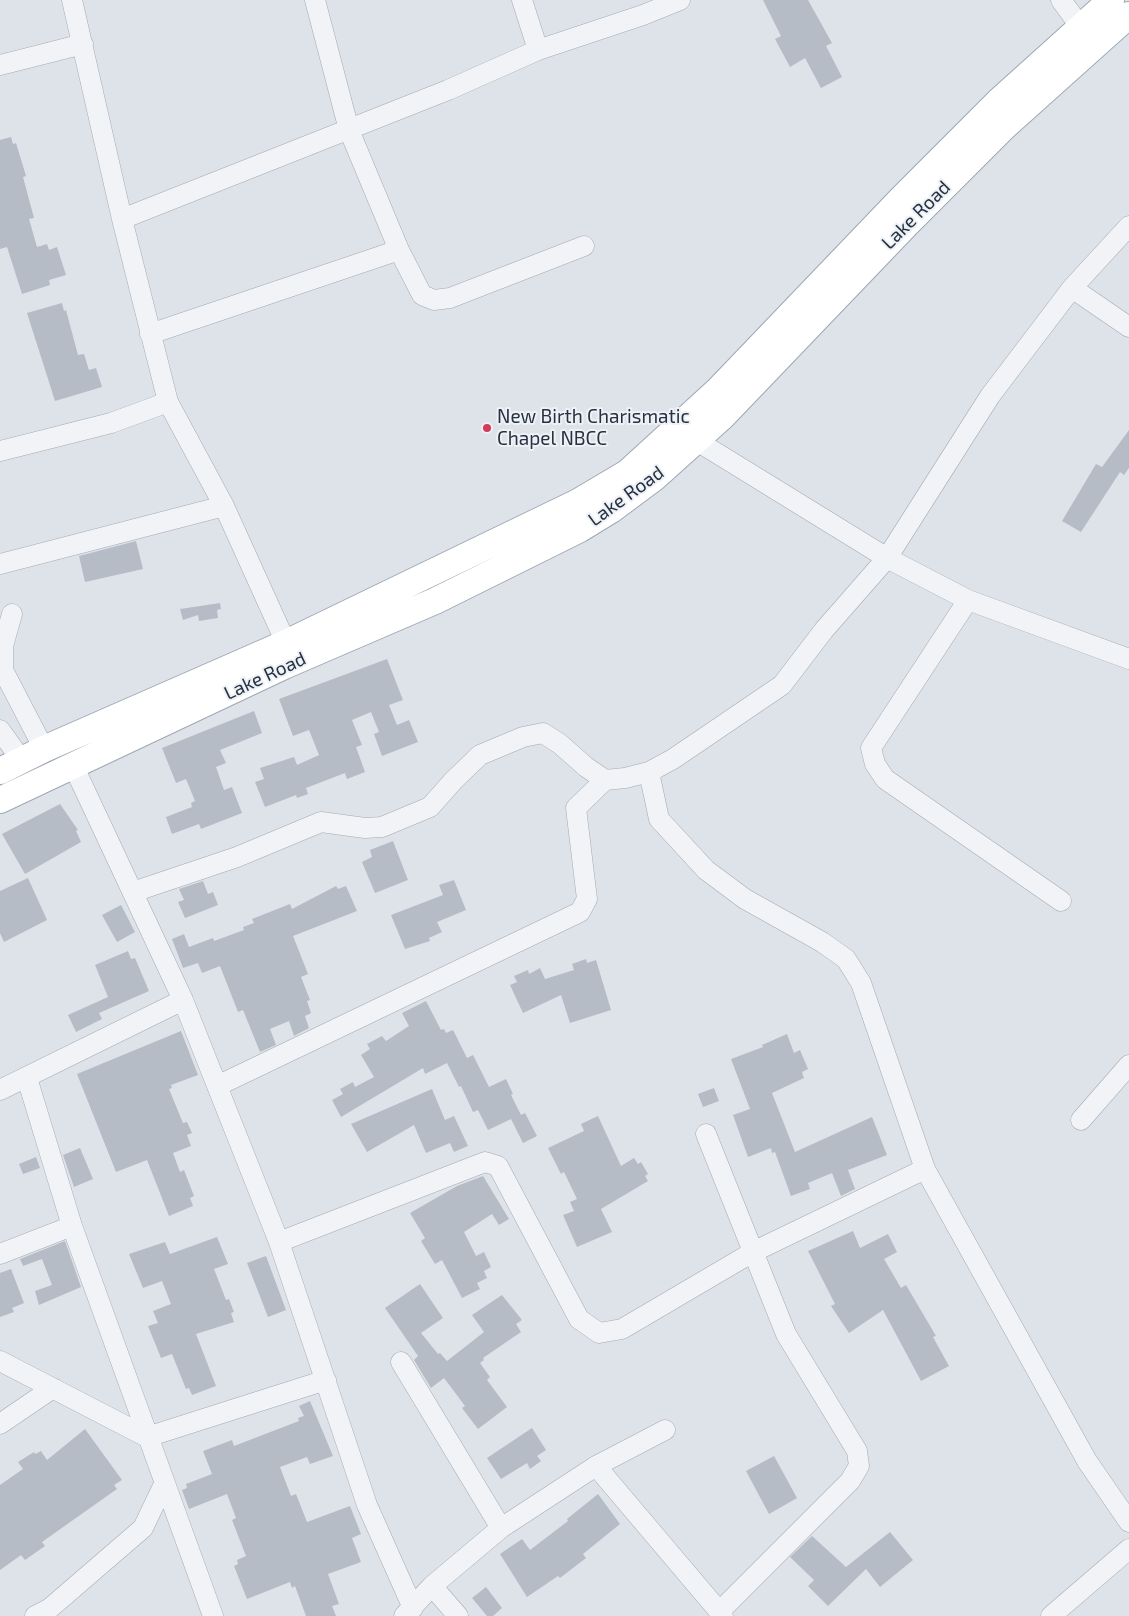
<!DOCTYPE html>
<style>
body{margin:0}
canvas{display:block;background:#dee3e9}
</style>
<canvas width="1129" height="1616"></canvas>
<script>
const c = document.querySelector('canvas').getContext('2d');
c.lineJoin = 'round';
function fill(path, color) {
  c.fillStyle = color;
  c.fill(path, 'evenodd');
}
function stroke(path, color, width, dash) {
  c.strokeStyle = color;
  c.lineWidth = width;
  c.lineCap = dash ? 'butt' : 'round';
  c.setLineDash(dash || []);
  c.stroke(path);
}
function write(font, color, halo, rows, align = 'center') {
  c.font = font + ' "Exo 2",sans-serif';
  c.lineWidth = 4;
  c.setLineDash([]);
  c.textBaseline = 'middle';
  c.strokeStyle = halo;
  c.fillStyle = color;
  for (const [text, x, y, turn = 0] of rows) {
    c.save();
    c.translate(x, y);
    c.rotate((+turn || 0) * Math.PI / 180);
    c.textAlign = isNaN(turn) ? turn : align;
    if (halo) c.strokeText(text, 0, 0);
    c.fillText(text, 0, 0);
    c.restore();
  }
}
fill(new Path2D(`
 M763,0H808L832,43L826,46L842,77L821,88L805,58L790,67L775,39L781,36Z
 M11,137L13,144L16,143L26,176L23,177L34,218L29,219L37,247L47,244L49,250L57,247L66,275L49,280L50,285L22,294L7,247L0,249V140Z
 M62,303L64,311L66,310L78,355L84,354L89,370L96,368L102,387L55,401L27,313Z
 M1129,430V468L1124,475L1120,472L1081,532L1062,521L1096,464L1102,467Z
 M136,541L143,569L85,582L79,556Z
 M220,603L221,609L217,610L218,618L199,621L198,615L183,620L180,609Z
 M387,659L403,700L389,705L397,725L409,720L418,742L382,756L374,734L379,732L371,712L352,720L362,745L356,747L365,772L347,779L345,773L306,788L308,794L297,798L296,795L265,807L255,782L264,779L260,768L294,757L297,765L319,755L309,730L293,736L279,699Z
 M254,711L262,733L220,750L226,763L216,767L224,790L232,787L242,813L201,829L199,824L172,834L166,817L192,807L191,803L195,801L186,779L176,783L162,748Z
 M60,804L78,830L76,831L81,842L25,874L2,834Z
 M393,841L408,880L375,893L362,862L372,857L370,850Z
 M28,878L47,920L4,942L0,933V891Z
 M454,880L466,910L437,922L442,932L429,938L430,941L405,949L391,915L443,895L439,885Z
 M203,881L208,894L213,892L218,905L185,918L178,902L184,900L179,889Z
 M336,886L338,889L346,886L357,911L293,936L308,974L301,977L310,1000L307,1001L311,1013L305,1016L309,1028L294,1036L289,1021L270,1029L276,1045L260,1052L243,1010L238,1012L220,966L202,973L198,963L183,968L172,939L184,934L189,947L213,938L214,941L244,930L243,927L254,923L252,919L290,904L292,909Z
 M121,905L135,932L117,942L102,915Z
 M128,951L131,959L135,958L149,991L99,1013L102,1019L76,1032L68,1015L108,997L95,965Z
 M586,959L587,963L596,960L611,1010L570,1023L561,995L523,1013L510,985L517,982L514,976L528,970L529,974L540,968L545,979L574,970L572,964Z
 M426,1001L441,1030L444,1029L446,1033L453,1030L467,1058L473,1055L489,1087L506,1079L513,1094L511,1095L521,1115L525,1113L537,1136L523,1143L511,1119L488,1130L478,1110L473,1112L461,1086L459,1087L447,1063L425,1074L423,1068L341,1117L332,1100L343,1094L340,1089L353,1082L355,1087L374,1077L361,1055L370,1049L367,1044L382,1036L386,1041L409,1026L402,1013Z
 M181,1031L198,1075L171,1085L172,1088L169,1089L183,1123L187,1122L192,1133L187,1135L191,1146L173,1153L180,1172L184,1170L194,1196L190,1198L193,1206L169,1216L147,1160L116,1172L77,1074Z
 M787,1034L794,1053L800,1050L808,1069L802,1072L804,1078L772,1093L795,1152L872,1117L887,1155L848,1170L855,1189L841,1196L832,1173L808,1183L810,1189L791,1196L775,1152L772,1153L771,1148L748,1157L733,1115L750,1109L731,1059L763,1047L762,1045Z
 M714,1088L719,1101L703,1107L698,1094Z
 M432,1089L445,1120L454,1116L468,1146L454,1152L450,1143L426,1153L414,1125L367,1152L351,1124Z
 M598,1116L621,1166L634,1158L638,1164L641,1162L648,1174L645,1176L648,1181L601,1209L612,1232L577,1247L563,1215L574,1211L570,1202L577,1199L564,1172L561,1174L548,1148L584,1131L581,1124Z
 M80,1148L93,1179L74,1187L63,1155Z
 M36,1157L40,1168L23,1174L19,1164Z
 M483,1176L509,1219L499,1225L492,1214L464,1232L476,1256L484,1252L491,1267L484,1271L487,1278L477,1283L480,1289L462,1298L442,1260L435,1264L421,1241L425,1238L410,1213L457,1186Z
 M853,1231L860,1248L888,1234L897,1252L884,1259L901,1288L906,1285L936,1336L933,1337L949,1366L921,1381L883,1310L849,1333L831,1306L835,1304L808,1251Z
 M217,1237L228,1264L214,1269L226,1300L229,1299L234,1312L231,1313L234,1322L196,1334L216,1386L192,1395L189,1388L186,1389L172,1354L161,1358L148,1326L158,1323L153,1311L171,1304L162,1281L143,1288L129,1254L165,1242L170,1254Z
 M65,1241L81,1287L39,1305L35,1291L52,1285L42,1259L23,1266L20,1259Z
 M266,1256L286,1310L268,1317L247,1263Z
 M11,1269L24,1303L12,1308L14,1312L0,1317V1273Z
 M420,1284L443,1318L421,1333L438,1354L440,1353L447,1361L484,1332L472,1315L502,1295L522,1320L516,1324L521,1332L483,1358L484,1360L480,1363L490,1377L487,1380L507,1407L478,1429L462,1408L465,1406L444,1378L431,1388L414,1360L418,1356L385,1308Z
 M310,1401L333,1456L310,1464L307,1457L280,1467L291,1496L296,1494L307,1522L350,1506L361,1534L352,1538L361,1562L328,1574L339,1604L332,1606L336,1616H306L295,1586L292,1588L290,1582L247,1599L234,1566L238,1564L237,1560L246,1556L232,1520L236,1518L227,1494L189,1509L182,1490L187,1488L186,1484L212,1474L203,1451L232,1440L234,1446L299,1421L298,1418L304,1416L299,1406Z
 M532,1428L546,1450L537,1456L541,1461L530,1469L527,1463L501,1479L487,1458Z
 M85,1429L122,1480L114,1485L117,1489L42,1542L45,1546L25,1560L21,1555L0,1570V1485L23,1469L18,1462L34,1452L35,1454L41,1451L47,1460Z
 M774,1456L797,1498L769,1514L746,1471Z
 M598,1494L620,1524L583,1554L586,1558L560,1578L558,1576L527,1597L500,1554L522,1539L530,1550L568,1521L567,1519Z
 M890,1532L913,1560L880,1587L866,1569L828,1606L808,1586L814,1580L790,1557L812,1536L846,1567Z
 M486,1587L502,1608L493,1616H487L472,1598Z`), '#b5bcc6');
const minor = new Path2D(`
 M72,0L122,219L168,402L224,506L286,643
 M315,0L349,130L399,250
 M522,0L538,50
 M1061,0L1080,26
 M0,65L83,44
 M122,219L448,90L538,50L643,15L680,0
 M1072,288L1129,327
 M150,334L399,250L422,295L434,300L450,298L584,246
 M684,433L887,558L968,600L1129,659
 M0,451L111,423L168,402
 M0,564L224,506
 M968,600L871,748L875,764L885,779L1061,901
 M12,614L3,646V670L44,749
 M0,730L22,761
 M73,765L183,1000L279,1242L367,1505L413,1608
 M649,772L659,819L706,870L745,899L822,942L846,959L861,983L925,1169L1087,1461L1129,1522
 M133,892L237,857L321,822L365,828L382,827L430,807L454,780L480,755L523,737L543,733L560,744L586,767L605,780L625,778L649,772L673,759L782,685L824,630L887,558L990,396L1072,288L1129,226
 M27,1078L72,1226L213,1616
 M217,1086L580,912L587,899L576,808L605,780
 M0,1090L183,1000
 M1081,1120L1129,1065
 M706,1134L786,1334L857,1451L859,1466L850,1481L719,1612
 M279,1242L485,1162L498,1166L579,1319L599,1333L622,1329L753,1252L925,1169
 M0,1254L72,1226
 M0,1361L147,1437L326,1380
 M401,1362L501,1528
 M0,1424L53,1388
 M596,1466L723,1616
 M432,1586L458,1616
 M35,1616L49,1609L143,1528L164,1484
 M404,1616L432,1586L501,1528L596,1466L665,1430
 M1051,1616L1129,1549`);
const major = new Path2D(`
 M0,771L44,749L286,643L578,502L627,473L719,389L901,199L999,101L1111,0
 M0,800L284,666L435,601L580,529L611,510L654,478L723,416L907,224L1004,127L1129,15`);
stroke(minor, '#a3aab3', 21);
stroke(major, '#9da8b5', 28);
stroke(minor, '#f1f3f7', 20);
stroke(major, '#fff', 26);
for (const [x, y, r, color] of [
 [487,428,5,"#d63a5a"]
]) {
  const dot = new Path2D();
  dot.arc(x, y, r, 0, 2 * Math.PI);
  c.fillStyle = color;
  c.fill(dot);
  stroke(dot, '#eef2f6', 2);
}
write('19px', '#263141', '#eef2f6', [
 ["Lake Road",916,215,-45],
 ["Lake Road",626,496,-36],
 ["Lake Road",265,676,-25]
]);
write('19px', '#263141', '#eef2f6', [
 ["New Birth Charismatic",497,417],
 ["Chapel NBCC",497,439]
], 'left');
</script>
